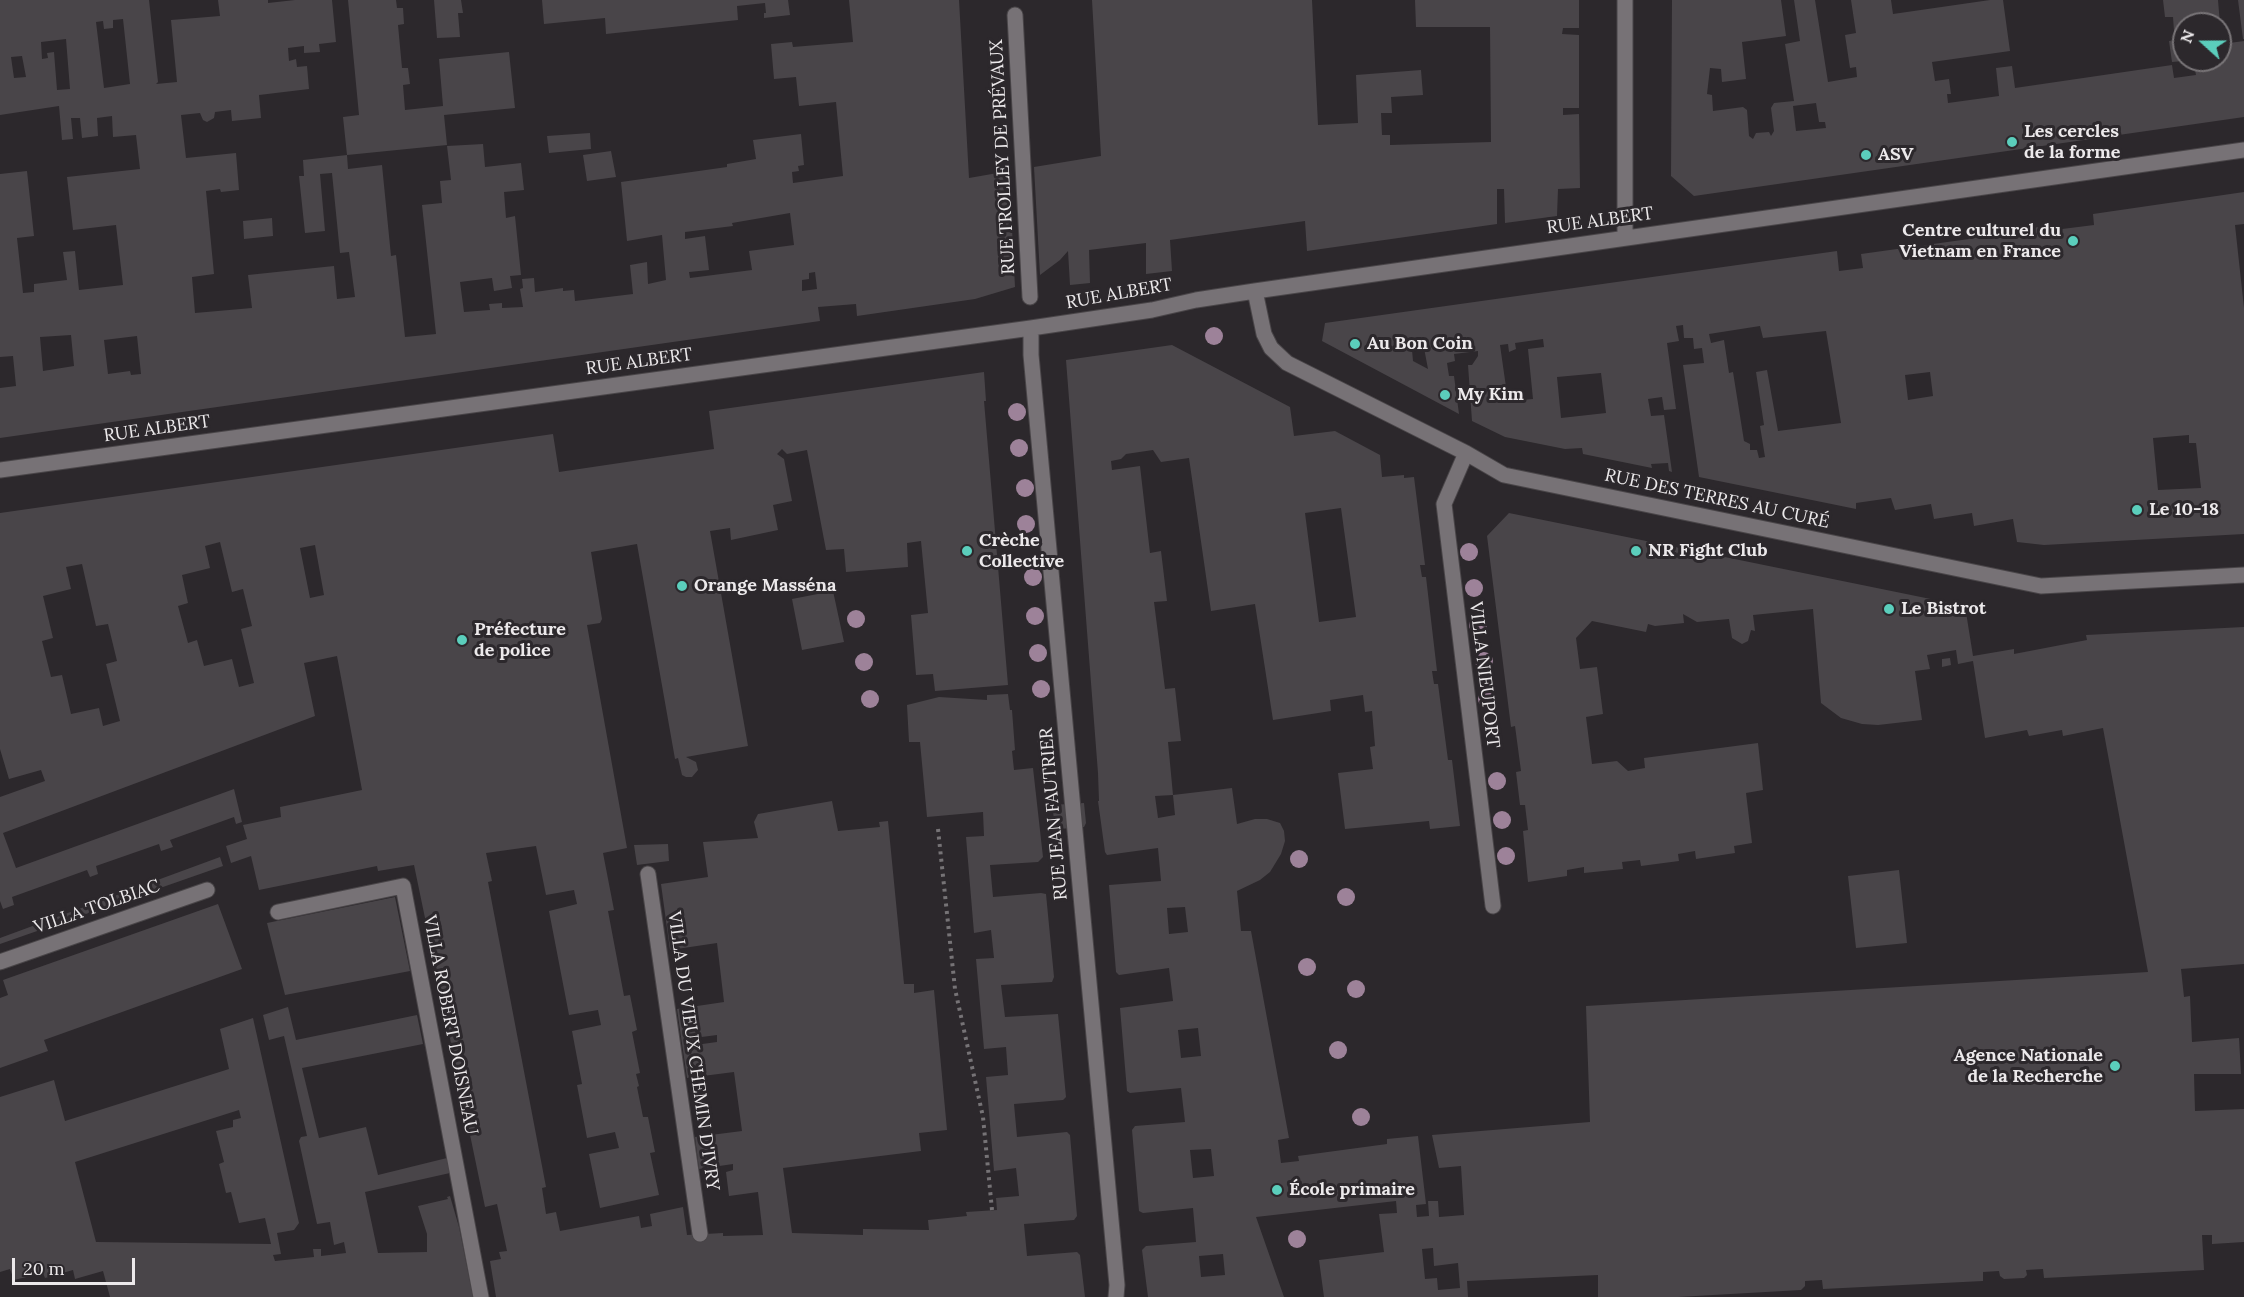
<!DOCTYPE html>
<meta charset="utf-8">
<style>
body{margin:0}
#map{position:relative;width:2244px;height:1297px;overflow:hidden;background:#2c282c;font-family:Lora,serif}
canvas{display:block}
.north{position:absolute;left:2172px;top:12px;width:60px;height:60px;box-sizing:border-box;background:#2c282c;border:2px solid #797578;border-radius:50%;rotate:291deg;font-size:16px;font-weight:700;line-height:24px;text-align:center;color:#ece9eb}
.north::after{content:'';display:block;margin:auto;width:21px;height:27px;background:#5bcebc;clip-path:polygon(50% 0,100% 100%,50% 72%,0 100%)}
.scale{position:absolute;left:12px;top:1258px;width:123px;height:27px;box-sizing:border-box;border:3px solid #ece9eb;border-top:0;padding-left:8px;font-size:18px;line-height:21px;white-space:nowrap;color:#ece9eb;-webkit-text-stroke:4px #2c282c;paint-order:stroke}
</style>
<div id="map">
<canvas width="2244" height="1297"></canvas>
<div class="north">N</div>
<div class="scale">20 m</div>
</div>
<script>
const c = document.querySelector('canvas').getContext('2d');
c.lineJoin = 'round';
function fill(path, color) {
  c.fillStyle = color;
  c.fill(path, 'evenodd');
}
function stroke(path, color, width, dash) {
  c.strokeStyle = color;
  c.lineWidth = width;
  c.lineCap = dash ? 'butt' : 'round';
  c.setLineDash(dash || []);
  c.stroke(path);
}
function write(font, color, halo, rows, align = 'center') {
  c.font = font + ' Lora,serif';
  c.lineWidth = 6;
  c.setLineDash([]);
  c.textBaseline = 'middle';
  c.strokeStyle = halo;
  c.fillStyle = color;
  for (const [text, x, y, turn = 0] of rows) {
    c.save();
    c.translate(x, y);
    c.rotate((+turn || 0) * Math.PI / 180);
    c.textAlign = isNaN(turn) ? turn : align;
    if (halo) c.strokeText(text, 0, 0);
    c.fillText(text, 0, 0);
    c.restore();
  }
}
fill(new Path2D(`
 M0,0H149L158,82L156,84L177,82L171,20L220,16L218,0H268V3L295,0H332L336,42L319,44L320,52L304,53V46L288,48L289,61L296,59L297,67L307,66L309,89L259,95L261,118L232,121L231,110L215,112L214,118L207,122L203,120L200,113L181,115L186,158L236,153L239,190L221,192L220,189L206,191L214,274L192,277L195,313L252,308L248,275L334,266L337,299L355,297L349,252L340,253L332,173L320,174L325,231L305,233L299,176H304L303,160L347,155L348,169L382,165L391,256L396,255L405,337L436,334L422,205L442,203L440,181L451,180L447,146L483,144L485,167L521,163L524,190L504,192L506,218L515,216L521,275L510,276L512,288L494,291L492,278L460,282L464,312L490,310L489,304L502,303V308L523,307L520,289L523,288L522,279L534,278L535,292L563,288V291L574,290L575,301L633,294L630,265L647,262L648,284L666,280L662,235L627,241L621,182L727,167V164L756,159L753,140L801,134L804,165L798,166L799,171L792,172L793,183L843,176L836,102L799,106L796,77L774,79L771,44L792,42L793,47L853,42L849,0H959L969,178L1009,171L1015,287L975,299L857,316L856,304L818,307L820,321L0,438V388L16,386L13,356L0,357V174L27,171L34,236L17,238L23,293L34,292V284L67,280L63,252L75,251L79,290L123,285L116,225L73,230L67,177L140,169L136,135L113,137L112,116L97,118L98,136L82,138L80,118H71L73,139L62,140L59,106L0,115ZM123,19L130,84L104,88L96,22L103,21L104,29L113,28V20ZM66,39L70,89L57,90L54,52L47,53L48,58L42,59L41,42ZM22,56L26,77L14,78L11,57ZM790,213L794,245L749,251L752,270L690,278L689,272L709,270L705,236L685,239V232L733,226L732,223ZM815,272L817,289L802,291V280L809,279V273ZM71,335L74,366L43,371L40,337ZM137,336L141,374L131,375L130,371L108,374L104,340Z
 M348,0H396L397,8H403L404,24L398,25L402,68H408L410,84L403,85L405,110L443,106L439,59L509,52L515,108L444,115L447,145L347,155L343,117L359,115Z
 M434,0H461L463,13H458L460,37L437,38Z
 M542,0H788L790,15L764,18V13H766L765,3L737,6L738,20L606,34L605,18L544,24Z
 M1092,0H1312L1318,125L1358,123L1356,75L1421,70L1423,95L1391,97L1392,113H1381L1382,135H1390V145L1491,142L1490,27H1416L1415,0H1579V28H1563L1562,34L1579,35V108H1563V115L1579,114L1580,188L1558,189L1557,216L1505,223L1504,189H1497V224L1307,251L1305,221L1170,240L1172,271L1146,274V243L1089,250L1090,283L1070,285L1068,251L1060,260L1040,275L1034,167L1101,156Z
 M1672,0H1781L1786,36L1742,42L1746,79L1722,82L1721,69L1710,68L1707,94L1712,95L1713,111L1743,107L1747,110L1749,136L1753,139L1756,133L1769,132L1771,136L1774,131L1771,108L1774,103L1794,101L1785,44L1800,41L1794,0H1815L1828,82L1857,77L1856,67L1850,68L1845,35L1856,33L1851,0H1891L1893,14L1990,0H2003L2010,51L1932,62L1935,81L1949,79L1951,94H1947L1948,103L1999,96L1996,68L2012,66L2015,88L2172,65L2174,78L2196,75L2193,60H2220V40L2222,44L2244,41V117L1694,196L1671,176ZM1816,103L1819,122H1825L1826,128L1796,131L1793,106Z
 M2163,0H2218L2220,24H2184V29L2174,31L2173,17H2165Z
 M2238,0H2244V39H2243Z
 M2184,39V61L2172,62L2169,41Z
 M590,133L591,149L549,153L547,136Z
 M611,151L616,177L587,181L583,155Z
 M2244,192V224L2235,225L2244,308V534L2044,545L2017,542L2013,519L1974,526L1972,513L1934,519L1931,504L1895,510L1891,498L1856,503V509L1699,477L1683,365L1704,363L1702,348L1694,349L1693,338H1684L1683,325L1676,326L1679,341L1667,343L1676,409L1664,410L1662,397L1648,399L1651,416L1664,415L1672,472L1669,471L1668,463L1651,464L1652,468L1583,454L1582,448L1565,449L1505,437L1472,421L1468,365H1472L1478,356V351L1454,354L1455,361L1447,363L1449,376H1454L1459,414L1322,341L1325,323L1837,251L1839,271L1863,268L1861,254L1969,239L1968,237L2061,224L2062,229L2094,225L2093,214ZM1760,326L1763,338L1826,331L1841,423L1778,431L1767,370L1756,372L1764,425L1760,426L1765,457L1759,458L1757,450H1750V444L1744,441L1733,372L1729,373L1724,340L1711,343L1709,334ZM1543,339L1544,347L1528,349L1533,399L1521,400L1520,392L1507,394L1500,345L1508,344L1509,352L1516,349L1515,343ZM1424,348L1428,369L1413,361L1412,350ZM1930,372L1933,396L1908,400L1905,375ZM1601,373L1606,413L1561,418L1557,377ZM2189,435V443H2196L2201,488L2158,490L2153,438Z
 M272,218L273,236L244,239L243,221Z
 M1172,345L1290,407L1294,436L1335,431L1380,455L1382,477L1404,475V478L1414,477L1425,565H1420L1422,577H1426L1437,671H1432L1434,684H1438L1448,760H1452L1460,826L1430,829L1429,821L1345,829L1338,773L1373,769L1370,747L1375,746L1372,711L1365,712L1363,695L1330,700L1331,711L1273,720L1255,604L1211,611L1189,458L1161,462L1153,450L1126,454L1121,459L1111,461L1112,470L1140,466L1150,553L1161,551L1167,601L1154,602L1165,689L1175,688L1181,741L1168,742L1173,795L1155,796L1158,818L1175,815L1173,795L1232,788L1237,824L1255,819H1267L1280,823L1284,831L1285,841L1281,854L1270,872L1260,880L1237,891L1241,931H1251L1289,1138L1278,1140L1281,1163L1299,1161L1298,1156L1387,1144V1139L1418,1136L1426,1204L1416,1205L1417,1217L1429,1216L1428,1201H1438L1439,1217L1464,1215L1461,1166L1439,1168L1432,1135L1590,1122L1586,1006L2148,972L2103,728L2063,736L2062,730L2029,736L2027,730L1985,738L1973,661L1958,664L1956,650L1927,655L1930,669L1915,671L1922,720L1878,725L1862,724L1841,718L1821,703L1813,609L1753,615L1755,631L1751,630L1748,641L1742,644L1732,638L1729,619L1697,622L1683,614L1684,623L1655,626L1648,624L1646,632L1592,621L1576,638L1580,669L1597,667L1603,714L1586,717L1592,764L1617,761L1628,771L1645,768L1644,758L1758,743L1763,790L1746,793L1752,843L1734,846L1735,853L1696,859L1695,851L1678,854L1679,861L1641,866L1640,860L1622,862L1623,869L1584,873V867L1567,870V876L1528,882L1523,831L1528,830L1525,805H1520L1516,772L1521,771L1515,726L1511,727L1487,536L1509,513L1965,606L1973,656L2014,649V654L2087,640L2086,635L2244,627V964L2181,969L2184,997L2190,996L2192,1042L2239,1038L2241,1074H2194L2195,1111L2244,1109V1242L2212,1244V1235H2202L2204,1270L2044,1278L2043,1269L2026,1270L2027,1275L2024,1278L2004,1279L2000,1276L1999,1271L1983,1272V1281L1823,1289L1822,1280L1805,1281V1286L1801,1290L1678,1297H1598V1275L1467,1281L1468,1297H1324L1319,1260L1384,1252L1379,1214L1397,1213L1396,1201L1256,1217L1284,1297H1148L1142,1250L1146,1246L1196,1242L1193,1208L1143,1213L1139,1211L1132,1130L1135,1126L1185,1122L1181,1088L1130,1093L1127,1091L1120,1008L1173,1001L1169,968L1119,975L1116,972L1109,885L1161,881L1158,848L1107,855L1105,852L1098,801H1099L1098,773L1066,360ZM1341,508L1356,617L1319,622L1305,513ZM1185,907L1188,932L1169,934L1167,908ZM1198,1028L1201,1056L1181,1058L1178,1030ZM1211,1149L1214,1176L1193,1178L1190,1150ZM1433,1248L1434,1266L1458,1263L1460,1288L1438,1290L1437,1278L1425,1279L1422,1249ZM1223,1254L1225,1275L1201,1277L1199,1256Z
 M984,372L986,401H984L1008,685L935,691L933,674L916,675L911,615L928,613L921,541L907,543L908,567L846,572L844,549L826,550L807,450L787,454L782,449L777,454L784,459L792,501L773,505L778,530L731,540L730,528L710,531L748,746L686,757L696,762L698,770L692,777H686L682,775L678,758L675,759L637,544L591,552L602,619L600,623L587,625L627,848L603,853L614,910L608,911L624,996L630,995L637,1030L632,1032L640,1073L636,1074L639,1086L637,1087L643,1117H648L655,1152L650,1153L659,1195L600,1208L589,1154L619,1148L615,1132L587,1138L577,1085L582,1084L572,1031L601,1025L598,1010L569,1015L549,911L577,904L574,890L546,895L536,846L486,853L492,881L488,882L546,1187L542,1188L546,1214L556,1212L560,1231L639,1216L641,1228L652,1226L650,1214L683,1207L687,1235L723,1233V1236L763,1235L758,1192L729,1196L726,1172L733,1170V1164L699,1169L695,1137L742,1131L734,1072L687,1078L677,1009L724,1002L717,943L670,950L661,884L708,877L703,842L758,838L754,822L758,814L832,801L838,831L880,827L879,822L888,821L904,984H914V993L934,990L947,1130L919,1133L921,1151L783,1168L792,1233L863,1235V1229L929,1230L928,1220L967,1216L966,1212L997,1210L996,1198L1019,1196L1016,1168L994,1171L986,1077L1008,1075L1006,1047L984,1049L976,959L994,958L991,930L974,933L966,837L984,836L983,812L927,817L920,742H909L907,705L939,697L987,700V695L1008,694L1010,710H1012L1015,750L1012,751L1014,770L1033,768L1043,857L1038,862L990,865L993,897L1041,893L1046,894L1054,977L1052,982L1001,985L1005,1017L1058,1014L1066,1097L1063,1100L1014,1104L1017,1137L1067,1132L1070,1135L1077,1216L1074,1220L1024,1224L1027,1256L1077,1252L1080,1255L1085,1297H496L490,1261L501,1259L499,1252L507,1251L497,1204L485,1207L414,865L378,871L377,866L259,890L251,856L231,863L226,846L247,839L243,825L281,817L280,807L362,790L337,656L304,663L315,716L3,833L16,868L234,789L242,822L236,824L234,817L170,840L173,847L161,851L159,844L96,866L98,874L90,877L87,870L12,897L14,905L3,909L0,901V797L45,781L41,770L9,779L0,749V513L553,434L559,472L714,449L709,411ZM220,542L232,592L243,589L252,626L241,629L254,683L239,687L232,659L204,666L197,640L188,643L178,606L188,603L182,575L210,568L205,546ZM315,545L324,595L310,598L300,548ZM82,564L96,626L108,624L117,661L106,664L120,721L103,726L99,708L71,714L62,675L51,677L42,641L53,638L43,596L71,589L66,567ZM717,1035V1042L695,1045L694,1038Z
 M833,591L844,642L802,650L792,599Z
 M1950,658L1951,665L1942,667V659Z
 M1084,803L1086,823L1084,827L1059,829L1055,826L1052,805Z
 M668,844L669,861L637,865L634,845Z
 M220,857L223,866L0,944V938Z
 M1899,870L1907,943L1856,948L1848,876Z
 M395,897L410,971L285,995L267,923Z
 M218,904L242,969L44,1040L48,1051L0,1068V998L8,995L3,980Z
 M288,1007L296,1040L417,1015L423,1044L302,1068L319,1138L366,1127L378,1175L447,1158L450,1173L365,1192L378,1253L427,1252V1234L418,1206L448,1199L447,1197L450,1196L459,1227L473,1297H110L103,1271L75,1279L73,1270L45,1278L43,1273L14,1280L10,1269L0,1272V1097L54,1080L65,1121L229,1069L220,1029L253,1018L299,1223L294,1230L277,1233L281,1254L273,1255L275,1261L314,1257L313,1249H321V1256L346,1253L344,1242L334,1245L330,1222L317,1224L299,1141L301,1137L307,1136L284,1036L269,1040L263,1015ZM239,1110L241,1118L233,1120V1127L216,1131L224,1162L219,1164L226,1193L231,1192L239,1223L265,1218L271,1244L96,1242L75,1162Z`), '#494549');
const lane = new Path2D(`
 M648,874L700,1234
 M278,912L403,886L481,1297
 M0,962L207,890`);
const street = new Path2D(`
 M1015,15L1030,297
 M1625,237V0
 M1255,291L1264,334L1271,348L1287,363L1466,453L1504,475L2041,586L2244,575
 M1031,328V355L1117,1285L1116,1297
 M1466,453L1444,504L1493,906
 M0,470L1031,328L1152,310L1196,300L1255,291L2244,150`);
stroke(lane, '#494548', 17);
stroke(street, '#494548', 17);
stroke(new Path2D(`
 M938,829L955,989L983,1117L992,1210`), '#767376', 4, [3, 4.5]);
stroke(lane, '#777276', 15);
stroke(street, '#777276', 15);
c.fillStyle = '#9d8299';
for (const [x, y] of [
 [1214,336],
 [1017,412],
 [1019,448],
 [1025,488],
 [1026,524],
 [1469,552],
 [1033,577],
 [1474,588],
 [1035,616],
 [856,619],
 [1478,625],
 [1038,653],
 [1484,661],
 [864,662],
 [1041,689],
 [870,699],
 [1487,699],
 [1046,739],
 [1497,781],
 [1502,820],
 [1506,856],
 [1299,859],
 [1346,897],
 [1307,967],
 [1356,989],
 [1338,1050],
 [1361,1117],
 [1297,1239]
]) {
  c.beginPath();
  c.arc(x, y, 9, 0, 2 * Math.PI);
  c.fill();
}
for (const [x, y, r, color] of [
 [2012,142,6,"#5bcebc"],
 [1866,155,6,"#5bcebc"],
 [2073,241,6,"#5bcebc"],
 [1355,344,6,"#5bcebc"],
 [1445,395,6,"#5bcebc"],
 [2137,510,6,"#5bcebc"],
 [967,551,6,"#5bcebc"],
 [1636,551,6,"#5bcebc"],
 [682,586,6,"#5bcebc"],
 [1889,609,6,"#5bcebc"],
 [462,640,6,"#5bcebc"],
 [2115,1066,6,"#5bcebc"],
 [1277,1190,6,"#5bcebc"]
]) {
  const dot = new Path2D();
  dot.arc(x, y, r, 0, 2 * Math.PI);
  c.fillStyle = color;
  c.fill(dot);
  stroke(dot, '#2c282c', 2);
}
write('bold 18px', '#ece9eb', '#2c282c', [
 ["Les cercles",2024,132],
 ["de la forme",2024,153],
 ["ASV",1878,155],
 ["Centre culturel du",2061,231,"right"],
 ["Vietnam en France",2061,252,"right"],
 ["Au Bon Coin",1367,344],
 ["My Kim",1457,395],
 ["Le 10-18",2149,510],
 ["Crèche",979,541],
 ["Collective",979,562],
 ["NR Fight Club",1648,551],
 ["Orange Masséna",694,586],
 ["Le Bistrot",1901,609],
 ["Préfecture",474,630],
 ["de police",474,651],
 ["Agence Nationale",2103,1056,"right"],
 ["de la Recherche",2103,1077,"right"],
 ["École primaire",1289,1190]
], 'left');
write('18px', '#ece9eb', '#2c282c', [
 ["RUE TROLLEY DE PRÉVAUX",1003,157,-93],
 ["RUE ALBERT",1600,221,-8],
 ["RUE ALBERT",1119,294,-10],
 ["RUE ALBERT",639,362,-8],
 ["RUE ALBERT",157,429,-8],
 ["RUE DES TERRES AU CURÉ",1717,499,12],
 ["VILLA NIEUPORT",1484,675,83],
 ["RUE JEAN FAUTRIER",1054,814,-95],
 ["VILLA TOLBIAC",97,907,-19],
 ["VILLA ROBERT DOISNEAU",450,1025,79],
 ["VILLA DU VIEUX CHEMIN D'IVRY",693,1051,82]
]);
</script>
